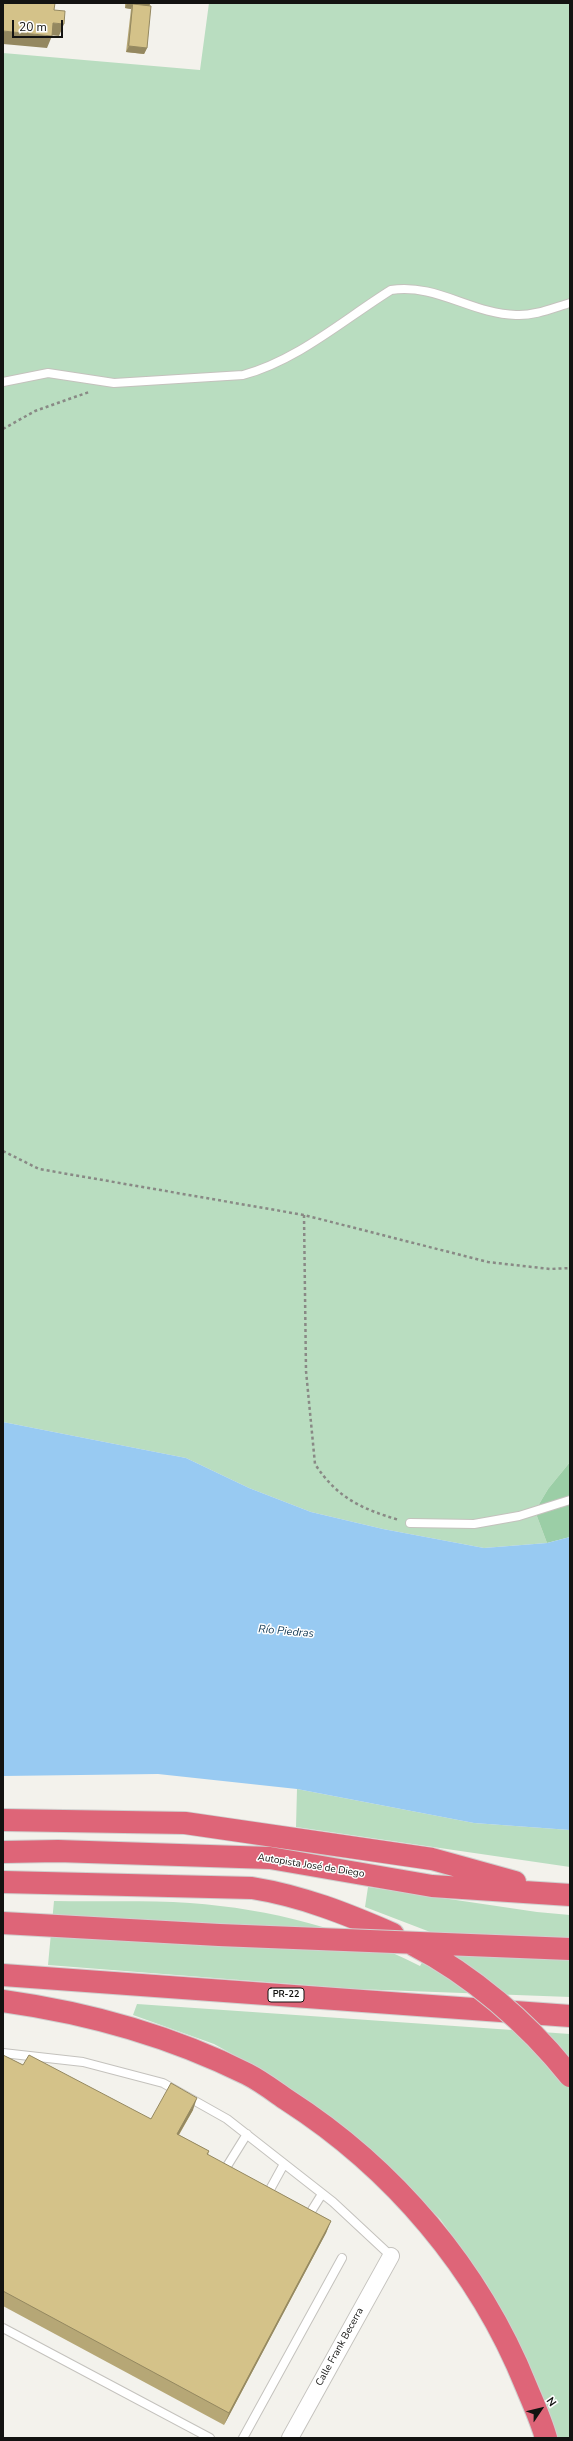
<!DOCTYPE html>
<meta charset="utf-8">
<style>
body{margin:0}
#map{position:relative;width:573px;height:2441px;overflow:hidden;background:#f3f2ec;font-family:"Nunito Sans",sans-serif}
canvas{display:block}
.frame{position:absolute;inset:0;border:4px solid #131311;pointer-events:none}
.north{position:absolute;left:521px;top:2389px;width:40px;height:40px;-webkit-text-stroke:3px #fff;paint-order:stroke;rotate:55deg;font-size:11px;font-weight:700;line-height:16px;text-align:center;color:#131311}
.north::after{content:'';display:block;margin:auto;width:14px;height:18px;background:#131311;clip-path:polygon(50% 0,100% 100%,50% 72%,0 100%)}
.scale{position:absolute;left:12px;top:20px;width:51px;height:18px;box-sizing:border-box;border:2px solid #131311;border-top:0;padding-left:5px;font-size:12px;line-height:14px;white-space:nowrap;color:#131311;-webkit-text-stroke:3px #fff;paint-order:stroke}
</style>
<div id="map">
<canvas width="573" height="2441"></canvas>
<div class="frame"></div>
<div class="north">N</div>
<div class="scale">20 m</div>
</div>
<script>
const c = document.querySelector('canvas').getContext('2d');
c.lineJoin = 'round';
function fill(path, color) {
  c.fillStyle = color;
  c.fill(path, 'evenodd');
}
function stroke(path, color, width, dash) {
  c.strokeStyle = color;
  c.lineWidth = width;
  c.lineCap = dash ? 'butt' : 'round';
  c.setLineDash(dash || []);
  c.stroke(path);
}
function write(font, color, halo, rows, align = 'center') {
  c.font = font + ' "Nunito Sans",sans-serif';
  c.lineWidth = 3;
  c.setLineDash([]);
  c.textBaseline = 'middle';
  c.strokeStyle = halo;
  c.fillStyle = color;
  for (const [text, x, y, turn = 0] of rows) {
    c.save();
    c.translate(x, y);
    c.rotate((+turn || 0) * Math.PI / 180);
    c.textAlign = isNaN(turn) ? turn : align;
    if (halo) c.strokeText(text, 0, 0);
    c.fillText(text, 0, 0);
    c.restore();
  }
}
fill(new Path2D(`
 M209,3H570V1462L548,1489L535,1511L547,1543L484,1548L383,1529L311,1512L249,1488L186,1458L3,1422V53L200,70Z
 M297,1789L474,1823L570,1830V1867L296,1827Z
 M368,1887L537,1912L570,1915V1997L355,1989L48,1965L54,1901C99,1902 145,1900 190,1903C271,1909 348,1929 420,1966L438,1935L365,1907Z
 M137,2004L570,2034V2438H557L527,2359L486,2283L440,2219L372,2155L270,2075L214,2044L133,2015Z`), '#b9ddc0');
fill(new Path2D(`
 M570,1462V1537L547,1543L535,1511L548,1489Z`), '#9bcea6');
fill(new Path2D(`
 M3,1422L186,1458L249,1488L311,1512L383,1529L484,1548L547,1543L570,1537V1830L474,1823L297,1789L158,1774L3,1776Z`), '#98caf2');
const service = new Path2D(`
 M3,382L48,373L114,383L243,375C298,360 343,320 391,290C436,283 472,314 516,315C534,316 553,308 570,303
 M410,1523L474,1524L519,1516L570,1500
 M3,2053L83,2062L163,2083L227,2119L333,2202L391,2256
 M224,2171L247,2134
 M267,2195L284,2164
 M307,2218L322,2194
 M3,2328L210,2438
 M243,2438L342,2258`);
const minor = new Path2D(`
 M290,2438L391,2256`);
const motorway = new Path2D(`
 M3,1820L185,1823L432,1859L515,1882
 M3,1852L58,1851L270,1858L432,1886L570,1895
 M3,1882L252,1888C302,1896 347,1914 393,1934
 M3,1975L570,2016
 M3,2001C89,2013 169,2035 247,2074C261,2081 274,2091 287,2100C393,2168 479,2269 526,2386C533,2403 541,2420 546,2438`);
stroke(service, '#c4c2bd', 10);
stroke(minor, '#c4c2bd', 18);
stroke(motorway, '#d0d0cf', 24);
stroke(new Path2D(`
 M3,429L35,411L89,392
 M3,1151L39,1169L304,1215L488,1262L550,1269L570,1268
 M304,1215L306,1371L315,1464C337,1498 362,1509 399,1520`), '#898985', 2.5, [3, 3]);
stroke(service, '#fff', 8);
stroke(minor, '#fff', 16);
stroke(motorway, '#de6578', 22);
const motorwayBridge = new Path2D(`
 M3,1923L219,1935L570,1949
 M412,1944C472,1975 528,2023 570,2076`);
stroke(motorwayBridge, '#d0d0cf', 24, []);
stroke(motorwayBridge, '#de6578', 22);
fill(new Path2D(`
 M125,3H150L149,6L147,48L144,54L126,52L131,9L125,8Z
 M3,2055L23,2065L151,2119L193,2110L179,2135L209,2151L208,2155L331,2221L326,2233L224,2425L3,2306Z`), '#b6a776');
fill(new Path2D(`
 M127,3H143L150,4L148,10L133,4L131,9L125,8Z
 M53,23L64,24L59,36L49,35Z
 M3,31L52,36L47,48L3,44Z
 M129,46L147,48L144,54L126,52Z
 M197,2098L193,2110L172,2146L177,2134Z
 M331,2221L326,2233L224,2425L229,2413Z`), '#948860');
const building = new Path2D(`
 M3,3H55L54,10L65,11L64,24L53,23L52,36L3,31Z
 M133,4L151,6L147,48L129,46Z
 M3,2055L23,2065L29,2055L151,2119L171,2083L197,2098L177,2134L209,2151L207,2154L331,2221L229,2413L3,2291Z`);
fill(building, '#d4c289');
stroke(building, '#948860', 1);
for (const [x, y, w] of [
 [286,1995,36]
]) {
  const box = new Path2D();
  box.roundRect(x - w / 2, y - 7, w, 14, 3);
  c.fillStyle = '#fff';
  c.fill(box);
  stroke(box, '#131311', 1);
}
write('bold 9px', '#131311', null, [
 ["PR-22",286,1995]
]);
write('10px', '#131311', '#fff', [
 ["Autopista José de Diego",311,1866,9],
 ["Calle Frank Becerra",340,2347,-61]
]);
write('italic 11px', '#103752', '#fff', [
 ["Río Piedras",286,1632,5]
]);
</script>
